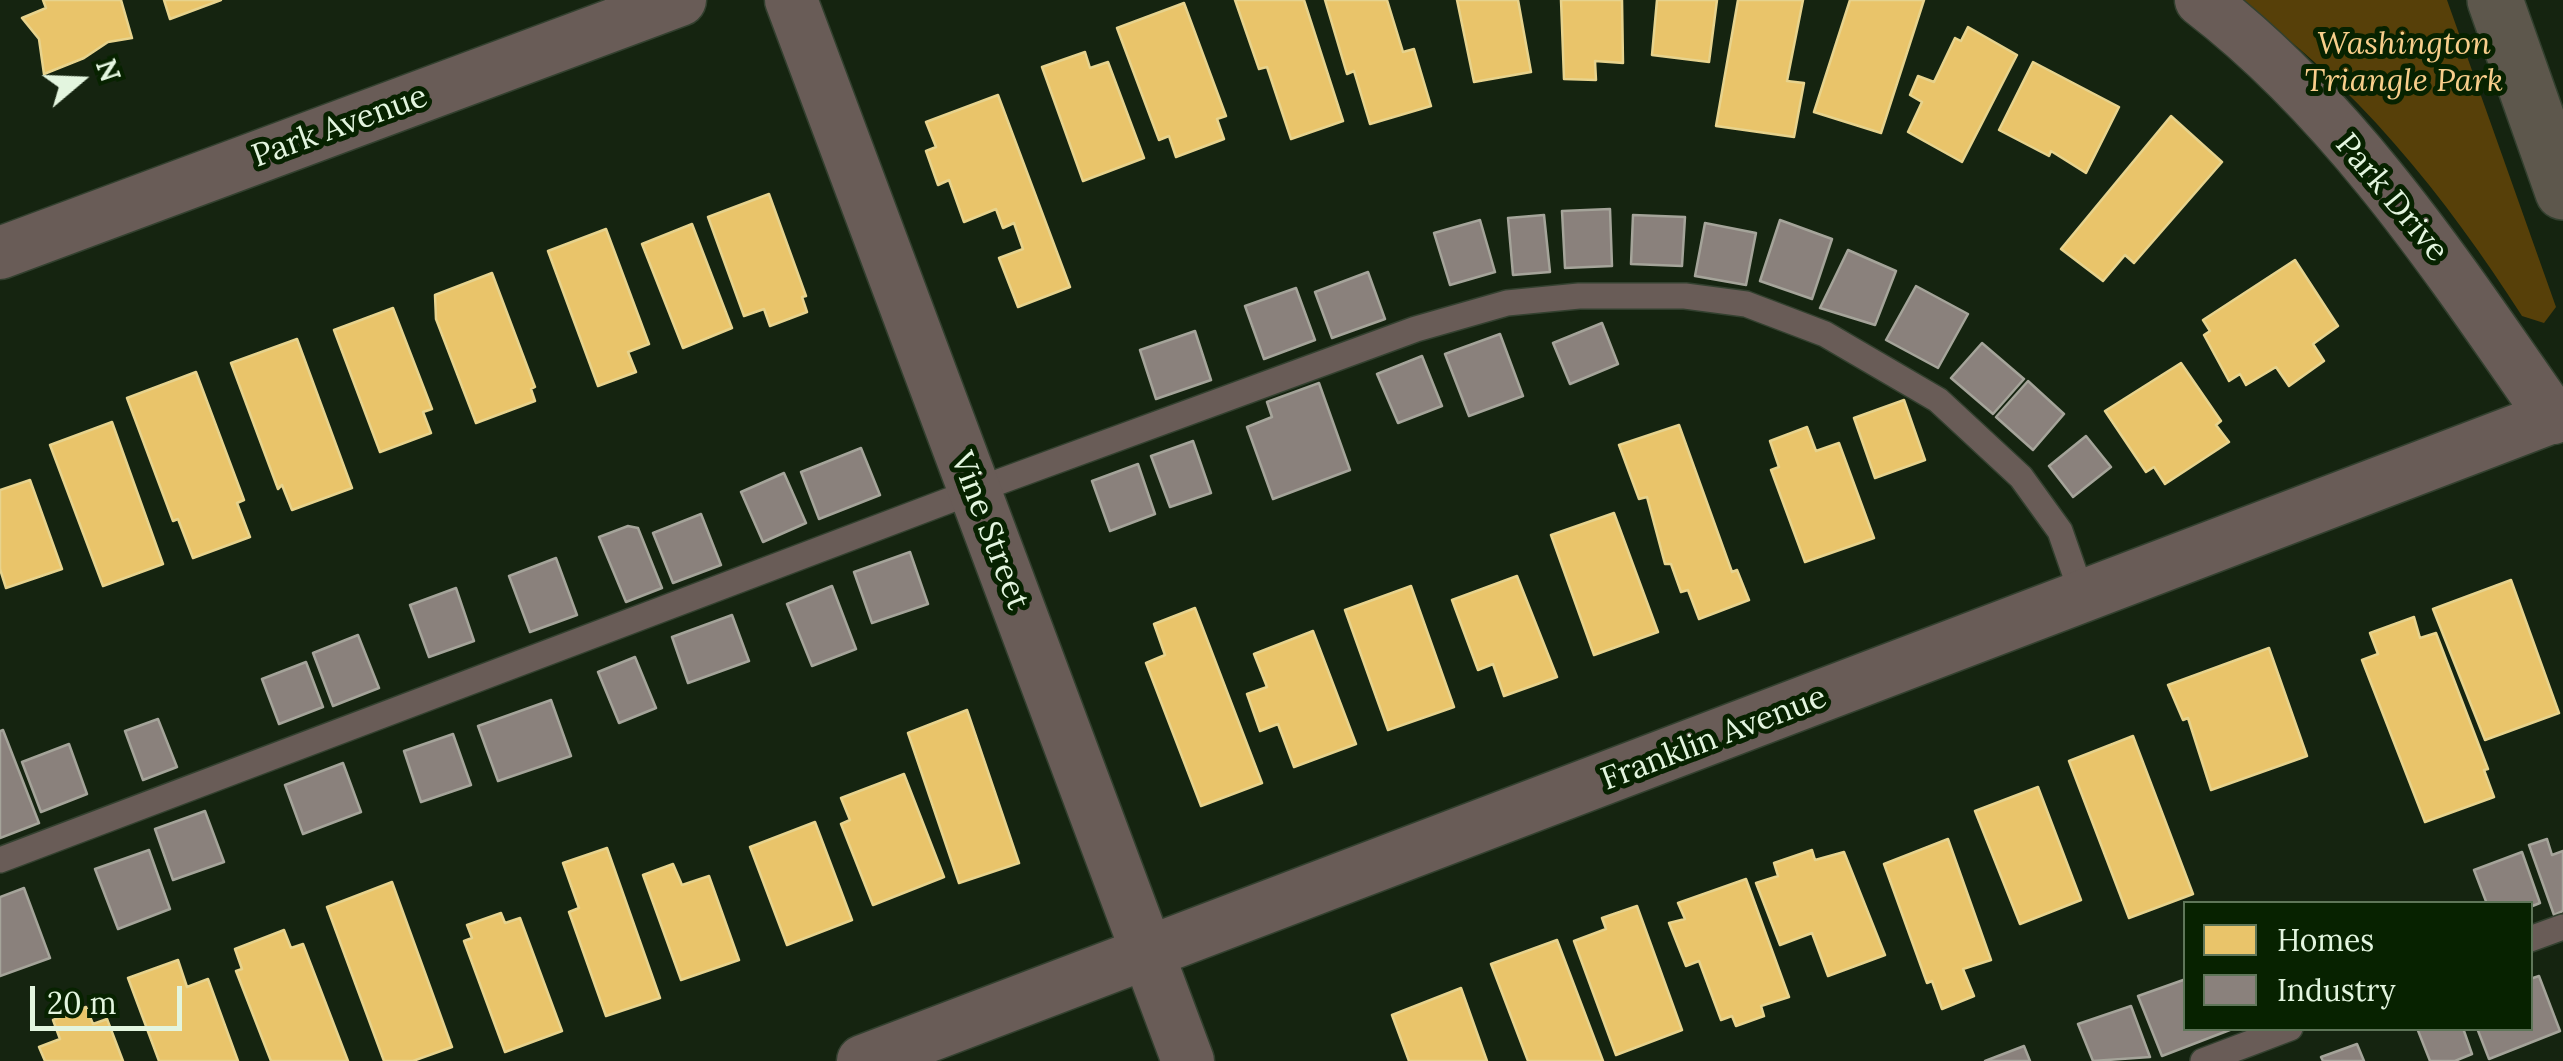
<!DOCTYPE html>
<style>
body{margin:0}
#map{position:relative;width:2563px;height:1061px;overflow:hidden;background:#152410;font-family:Lora,serif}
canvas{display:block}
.legend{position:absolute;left:2183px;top:901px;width:350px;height:130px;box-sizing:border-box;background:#072200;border:2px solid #5f7659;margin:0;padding:12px 18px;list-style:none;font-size:30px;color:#e3f5df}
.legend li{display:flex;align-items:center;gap:20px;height:50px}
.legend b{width:50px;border:2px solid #5f7659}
.north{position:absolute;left:30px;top:30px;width:100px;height:100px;-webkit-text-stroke:8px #072200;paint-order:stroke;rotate:71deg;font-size:28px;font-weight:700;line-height:40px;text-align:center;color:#e3f5df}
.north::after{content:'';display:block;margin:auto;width:35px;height:45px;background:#e3f5df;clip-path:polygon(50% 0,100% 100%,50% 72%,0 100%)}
.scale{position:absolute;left:30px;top:986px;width:152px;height:45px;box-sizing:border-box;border:5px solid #e3f5df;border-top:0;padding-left:12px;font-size:30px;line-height:35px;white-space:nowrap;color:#e3f5df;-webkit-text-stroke:8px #072200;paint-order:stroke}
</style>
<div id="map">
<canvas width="2563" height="1061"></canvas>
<ul class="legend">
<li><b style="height:28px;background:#e9c46a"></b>Homes</li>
<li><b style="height:28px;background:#8a817c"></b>Industry</li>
</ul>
<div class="north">N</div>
<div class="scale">20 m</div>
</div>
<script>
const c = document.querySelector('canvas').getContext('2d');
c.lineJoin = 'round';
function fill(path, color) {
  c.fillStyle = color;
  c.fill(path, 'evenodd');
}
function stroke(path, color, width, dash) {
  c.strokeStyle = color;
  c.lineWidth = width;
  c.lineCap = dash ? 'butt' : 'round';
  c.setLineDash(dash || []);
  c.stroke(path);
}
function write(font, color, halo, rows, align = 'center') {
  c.font = font + ' Lora,serif';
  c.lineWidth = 10;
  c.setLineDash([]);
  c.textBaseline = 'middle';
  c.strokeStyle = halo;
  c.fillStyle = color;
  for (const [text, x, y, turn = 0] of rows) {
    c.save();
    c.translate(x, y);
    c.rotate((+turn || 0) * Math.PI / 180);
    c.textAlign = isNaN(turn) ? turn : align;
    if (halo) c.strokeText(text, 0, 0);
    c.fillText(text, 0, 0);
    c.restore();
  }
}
fill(new Path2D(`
 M2236,0H2447L2556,307L2544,323L2522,316C2446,197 2353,80 2236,0Z`), '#574009');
const homes = new Path2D(`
 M43,0H121L132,38L108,42L84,58L44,74L39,39L22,18L46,8Z
 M164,0H221L170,19Z
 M1235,0H1304L1343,121L1291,139L1267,67L1259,69Z
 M1325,0H1387L1403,52L1414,49L1431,106L1370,124L1354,71L1347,74Z
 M1457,0H1518L1531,72L1474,82Z
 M1561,0H1622L1623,63L1595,61L1596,80L1564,79Z
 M1657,0H1717L1709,62L1652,55Z
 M1738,0H1803L1787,81L1804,83L1794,137L1716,126Z
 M1850,0H1924L1881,133L1814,112Z
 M1184,3L1226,116L1217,119L1224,139L1176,157L1169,136L1159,140L1117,28Z
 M1968,27L2017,55L1962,162L1908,132L1922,102L1910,95L1918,76L1934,82L1955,38L1961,41Z
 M1085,52L1090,68L1108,62L1144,158L1083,181L1042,67Z
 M2033,62L2119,107L2086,173L2051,151L2049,156L1999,130Z
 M998,95L1070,287L1018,307L999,258L1023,249L1014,223L1003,228L996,209L964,222L949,180L938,185L926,151L936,147L926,122Z
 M2171,116L2222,162L2134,263L2125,255L2103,281L2061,249Z
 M769,194L806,296L802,297L807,312L770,326L764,309L744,316L708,217Z
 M692,224L732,328L683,348L642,244Z
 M606,229L649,344L628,352L636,372L598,386L548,251Z
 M2295,260L2338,326L2313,344L2324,361L2289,386L2276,367L2246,385L2240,374L2229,381L2204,335L2210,331L2203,320Z
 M492,273L535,387L531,389L535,401L476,423L436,319L435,295Z
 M393,308L432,409L423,412L431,433L380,452L334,330Z
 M297,339L352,488L292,510L282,485L278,489L231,363Z
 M2181,363L2221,421L2216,425L2229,442L2165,484L2154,467L2146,472L2105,411Z
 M196,372L244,500L237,503L250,537L193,558L178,519L173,521L127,398Z
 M1904,400L1925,460L1875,478L1854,418Z
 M112,422L163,564L103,586L50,445Z
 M1679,425L1732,572L1737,570L1749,600L1699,619L1688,590L1681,592L1671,564H1665L1647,497L1639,499L1619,445Z
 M1807,427L1816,451L1839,443L1874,538L1805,562L1771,470L1779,467L1770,441Z
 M30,480L62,569L6,588L0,569V490Z
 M1614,513L1658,632L1594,655L1551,535Z
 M1517,576L1557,677L1504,696L1493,664L1478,670L1452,600Z
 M2511,580L2559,713L2485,740L2433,609Z
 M1411,586L1454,707L1388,730L1345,610Z
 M1195,608L1262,783L1201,806L1146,663L1165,655L1154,624Z
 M2414,617L2420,638L2436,633L2488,769L2484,770L2494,797L2425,822L2362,660L2378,654L2370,633Z
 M1313,631L1356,744L1294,767L1278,724L1260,731L1247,694L1267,687L1254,654Z
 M2269,648L2307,756L2211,790L2188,718L2183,720L2168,685Z
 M967,710L1019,863L959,883L908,733Z
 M2133,736L2193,894L2129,918L2069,761Z
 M904,774L944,877L873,905L841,824L850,820L841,798Z
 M2038,787L2081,900L2020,924L1975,811Z
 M815,822L852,920L787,945L750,847Z
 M1948,839L1991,960L1963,969L1974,996L1942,1009L1932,981L1927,983L1884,864Z
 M607,848L660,998L606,1016L569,912L579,908L563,863Z
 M1812,850L1815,860L1844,852L1885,955L1828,976L1812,933L1780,945L1756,883L1778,876L1774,863Z
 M673,864L682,885L709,876L739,960L681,980L643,875Z
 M1746,879L1789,997L1761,1006L1764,1016L1736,1026L1732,1016L1721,1020L1699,961L1686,966L1669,923L1685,919L1678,903Z
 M392,882L452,1047L413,1061H384L327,907Z
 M1637,906L1682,1030L1616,1055L1574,941L1606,929L1602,918Z
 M501,913L505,923L520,918L562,1031L505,1052L464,941L472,938L467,925Z
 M284,930L291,948L303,944L348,1061H271L236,971L242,969L235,949Z
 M1557,940L1603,1061H1528L1491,964Z
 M178,960L187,987L208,979L238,1061H159L128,978Z
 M1461,988L1487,1061H1409L1392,1015Z
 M86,1007L93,1024L107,1019L123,1061H45L39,1047L60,1039L53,1020Z`);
fill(homes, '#e9c46a');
stroke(homes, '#e7d38d', 2.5);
const industry = new Path2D(`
 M1610,209L1612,266L1565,268L1562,211Z
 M1544,215L1550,272L1513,275L1508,218Z
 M1633,215L1685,217L1682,266L1631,264Z
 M1480,220L1495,272L1450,285L1434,233Z
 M1780,220L1832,239L1812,299L1760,281Z
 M1705,223L1756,233L1746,285L1695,276Z
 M1848,250L1896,271L1875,325L1820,308Z
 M1368,272L1385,319L1332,338L1315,292Z
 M1916,286L1968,314L1938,368L1886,340Z
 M1296,288L1315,340L1264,359L1245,306Z
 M1602,323L1618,364L1570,384L1553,343Z
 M1195,331L1211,380L1156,399L1140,350Z
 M1500,334L1523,396L1469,416L1445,354Z
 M1982,343L2024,379L1993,414L1951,378Z
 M1422,356L1442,406L1398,423L1377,374Z
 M2028,381L2064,414L2033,450L1996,417Z
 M1319,383L1350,470L1273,499L1247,427L1272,417L1267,402Z
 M2086,436L2111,467L2073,497L2049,466Z
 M1193,441L1211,493L1170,507L1151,456Z
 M861,448L880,495L819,519L801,472Z
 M1138,464L1155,514L1110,531L1092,481Z
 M784,473L806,523L763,542L741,492Z
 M701,514L721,565L673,583L653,533Z
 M628,526L638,528L662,588L626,602L599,537Z
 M910,552L928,604L872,623L854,572Z
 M556,558L577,615L530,632L509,576Z
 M832,586L856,649L812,666L787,604Z
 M456,588L474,641L429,657L410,605Z
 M732,615L749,661L688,683L672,637Z
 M358,635L379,688L333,706L313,653Z
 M635,657L656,708L619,723L598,672Z
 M306,662L323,707L279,724L262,679Z
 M551,700L571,756L498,781L478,726Z
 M158,719L177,767L143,780L125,731Z
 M3,730L39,823L0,838V731Z
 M453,734L471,785L421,802L404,751Z
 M69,744L87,794L41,812L22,762Z
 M343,763L361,812L303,834L285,785Z
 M205,811L224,862L173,880L155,829Z
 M2547,839L2552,855L2563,851V911L2554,915L2529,845Z
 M149,850L170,909L118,929L95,869Z
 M2522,852L2540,903L2530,907L2487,904L2474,870Z
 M24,888L50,958L0,976V897Z
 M2539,976L2560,1031L2489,1059L2477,1028H2530V979Z
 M2186,979V1028H2235L2162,1056L2138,996Z
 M2131,1006L2150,1057L2093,1061L2078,1024Z
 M2417,1028H2463L2472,1054L2455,1061H2430Z
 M2357,1044L2364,1061H2323L2321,1057Z
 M2024,1046L2030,1061H1985Z`);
fill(industry, '#8a817c');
stroke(industry, '#a5a49a', 2.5);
const lane = new Path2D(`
 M0,860L974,491L1416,329L1507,303L1579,296H1685L1746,304L1825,334L1938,400L2021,477L2060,531L2083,597
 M2530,939L2563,927
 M2203,1061L2290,1028`);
const street = new Path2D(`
 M791,0L1188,1061
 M2201,0C2346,111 2450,270 2553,418
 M0,253L680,0
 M863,1061L2563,413`);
const secondary = new Path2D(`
 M2495,0L2563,192`);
stroke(lane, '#33402f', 28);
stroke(street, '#33402f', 55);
stroke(secondary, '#33402f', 58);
stroke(lane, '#695c57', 25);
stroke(street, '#695c57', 52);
stroke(secondary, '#5d574c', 55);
write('italic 32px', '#f8ce8b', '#072200', [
 ["Washington",2404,45],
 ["Triangle Park",2404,82]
]);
write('32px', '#e3f5df', '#072200', [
 ["Park Avenue",340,127,-20],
 ["Park Drive",2391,198,50],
 ["Vine Street",989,531,69],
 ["Franklin Avenue",1714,739,-21]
]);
</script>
